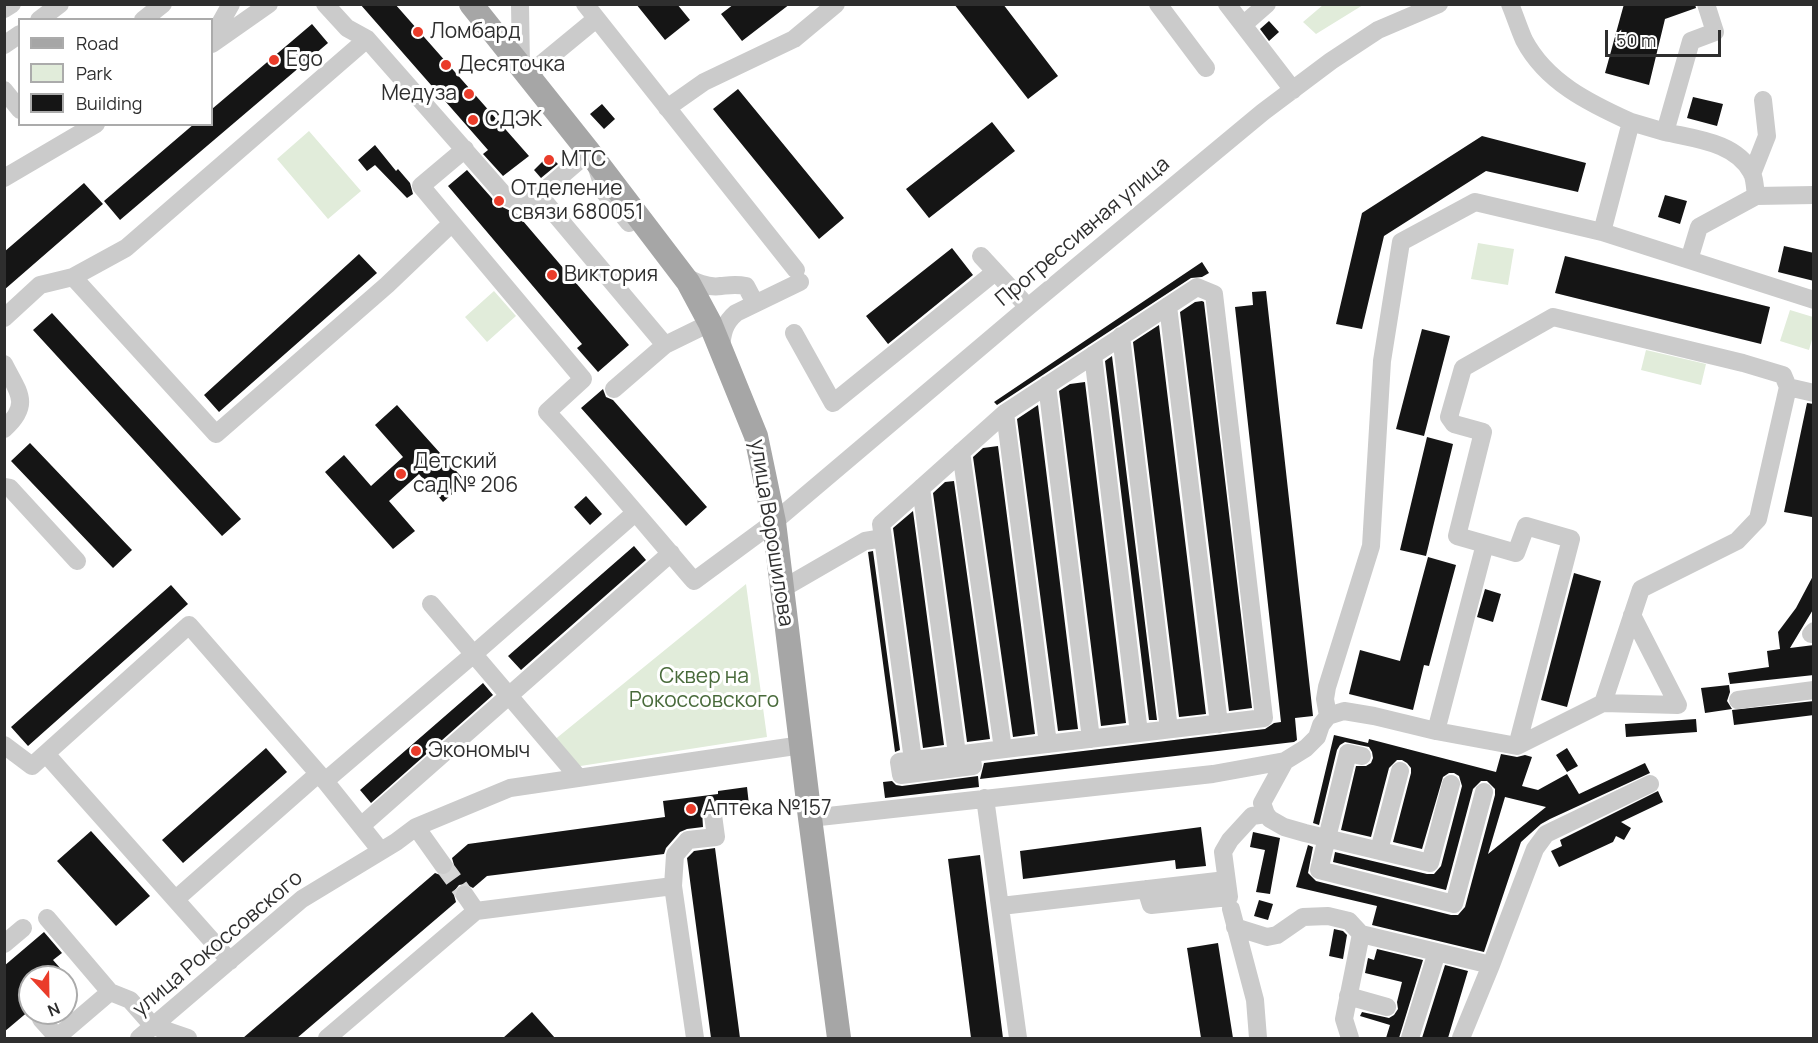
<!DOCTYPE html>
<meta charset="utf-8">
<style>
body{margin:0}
#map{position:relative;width:1818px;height:1043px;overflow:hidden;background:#fff;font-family:Manrope,sans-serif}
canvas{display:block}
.frame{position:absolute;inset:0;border:6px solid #2e2e2e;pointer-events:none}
.legend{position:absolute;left:18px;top:18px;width:195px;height:108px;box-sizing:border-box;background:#fff;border:2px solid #ababab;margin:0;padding:8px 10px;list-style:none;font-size:18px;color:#2e2e2e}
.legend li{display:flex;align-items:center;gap:12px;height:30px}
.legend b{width:30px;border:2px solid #ababab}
.north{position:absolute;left:18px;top:965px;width:60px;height:60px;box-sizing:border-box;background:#fff;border:2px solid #ababab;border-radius:50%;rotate:158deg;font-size:16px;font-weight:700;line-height:24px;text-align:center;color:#2e2e2e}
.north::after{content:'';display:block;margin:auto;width:21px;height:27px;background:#ea3c2a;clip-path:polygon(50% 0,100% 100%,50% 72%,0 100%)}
.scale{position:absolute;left:1605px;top:30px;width:116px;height:27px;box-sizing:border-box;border:3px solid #2e2e2e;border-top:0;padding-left:8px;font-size:18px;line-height:21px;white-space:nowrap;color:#2e2e2e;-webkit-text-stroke:4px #fff;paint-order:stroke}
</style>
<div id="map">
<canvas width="1818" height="1043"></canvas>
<div class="frame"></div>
<ul class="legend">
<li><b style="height:8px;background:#a6a6a6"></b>Road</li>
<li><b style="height:16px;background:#e1ecda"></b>Park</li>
<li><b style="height:16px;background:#151515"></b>Building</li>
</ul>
<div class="north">N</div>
<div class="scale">50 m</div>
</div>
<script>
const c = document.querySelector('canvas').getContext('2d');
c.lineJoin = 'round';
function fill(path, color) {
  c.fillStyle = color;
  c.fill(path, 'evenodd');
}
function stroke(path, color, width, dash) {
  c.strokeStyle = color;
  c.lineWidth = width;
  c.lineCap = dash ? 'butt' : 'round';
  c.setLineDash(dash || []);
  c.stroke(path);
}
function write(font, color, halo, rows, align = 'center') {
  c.font = font + ' Manrope,sans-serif';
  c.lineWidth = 6;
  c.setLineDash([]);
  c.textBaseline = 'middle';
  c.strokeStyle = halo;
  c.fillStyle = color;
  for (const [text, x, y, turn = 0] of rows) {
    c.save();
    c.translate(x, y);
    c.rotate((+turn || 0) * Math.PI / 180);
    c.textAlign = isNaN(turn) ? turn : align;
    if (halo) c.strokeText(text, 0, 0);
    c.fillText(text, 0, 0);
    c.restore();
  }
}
fill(new Path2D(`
 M1323,5V4L1363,5L1316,34L1303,22Z
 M309,131L361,191L328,219L277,159Z
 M1478,243L1514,249L1508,285L1471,279Z
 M494,291L516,316L487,342L465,317Z
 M1790,310L1813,317V336L1809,350L1780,341Z
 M1646,350L1706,364L1701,385L1641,370Z
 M746,584L767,737L574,767L553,741Z`), '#e1ecda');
fill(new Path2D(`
 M360,4H395L529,156L503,176L483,154L488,150Z
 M636,4H677L690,20L665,40Z
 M734,4H790L742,41L721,14Z
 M954,4H1003L1058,76L1028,99Z
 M1624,4H1695L1696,8L1665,19L1649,85L1605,73Z
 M1269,21L1279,32L1269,41L1260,29Z
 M312,24L328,43L120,220L104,201L194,124H212V109Z
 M738,89L844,218L819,239L713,109Z
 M1693,97L1723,104L1717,126L1687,118Z
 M602,104L615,119L604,129L590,114Z
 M992,122L1015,151L929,218L906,189Z
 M1482,136L1586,163L1578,192L1486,171L1384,236L1362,329L1336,324L1362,213Z
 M375,145L396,171L398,169L410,183L413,194L407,198L375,165L367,171L358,160Z
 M549,155L558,164L541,178L534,170Z
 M467,170L498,205L517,214L629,345L598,372L577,348L582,344L448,186Z
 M84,183L103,204L4,290V252Z
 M1665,195L1687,201L1680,224L1658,217Z
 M1784,246L1814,253V281L1778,272Z
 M952,248L973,275L888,344L866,316Z
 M359,254L377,273L219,412L204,395Z
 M1565,256L1770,307L1761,344L1555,293Z
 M1202,262L1209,273L1202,277L1191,278L997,405L994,402Z
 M1266,291L1313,716L1295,718L1297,740L1294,742L980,779L984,763L1265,729L1274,723L1281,722L1235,307L1253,305L1252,292Z
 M1202,301L1204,302L1252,708L1229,711L1180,312L1195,302Z
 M52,313L241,519L222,536L33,330Z
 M1159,325L1206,714L1179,717L1133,342Z
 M1422,329L1450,336L1424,436L1396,429Z
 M1112,356L1157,720H1149L1105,361Z
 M1085,382L1126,723L1101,726L1059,391L1070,384Z
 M603,389L606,397L613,400L707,507L686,526L581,408Z
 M1807,403L1814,404V509L1812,517L1784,512Z
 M397,405L466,482L443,502L419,474L389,501L415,531L393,549L325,472L344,455L371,486L403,457L375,425Z
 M1038,405L1078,729L1058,731L1017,419Z
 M1427,437L1453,444L1426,556L1400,550Z
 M30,443L132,550L113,568L11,461Z
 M998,446L1035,734L1013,737L973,457L983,448Z
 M954,481L990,739L967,742L933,493L945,482Z
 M586,496L602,514L590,525L574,507Z
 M913,511L944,745L923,748L893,528Z
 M634,546L646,560L521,670L508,656Z
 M873,551L900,750L895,752L868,552Z
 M1428,557L1456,565L1429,666L1424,665L1413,710L1349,694L1360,650L1400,661Z
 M1574,573L1601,581L1567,707L1541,700Z
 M1814,574V608L1790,648L1814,645V675L1730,684L1728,673L1769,667L1767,651L1780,649L1778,632L1796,608Z
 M171,585L188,604L28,746L11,727Z
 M1485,589L1501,594L1493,622L1477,617Z
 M483,683L493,695L371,803L360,790Z
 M1729,685L1730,692L1727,701L1732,709L1705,713L1701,688Z
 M1814,701V715L1734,725L1732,710Z
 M1696,719L1697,732L1626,737L1625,724Z
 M1334,735L1368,743L1369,739L1496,772L1501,754L1517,757L1525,755L1532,757L1522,786L1538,790L1567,774L1579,794L1645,763L1650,773L1550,819L1541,824L1521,842L1484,952L1372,925L1377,906L1296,887L1308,845L1313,847L1308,873L1316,881L1451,915H1458L1465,907L1495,795V789L1487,781H1481L1473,789L1446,890L1333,862L1335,852L1427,874H1434L1441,866L1462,786L1459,776L1454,773H1449L1443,777L1422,849L1393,842L1411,773V768L1407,763L1402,760H1397L1389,768L1371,837L1341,830L1356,766H1366L1371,763L1373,758L1372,752L1369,747L1345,742L1340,745L1337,750L1319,825L1313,823ZM1505,797L1546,807L1488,854Z
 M266,748L287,772L183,863L162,840Z
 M1567,748L1578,766L1567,772L1556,755Z
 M978,776L979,787L885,798L883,782L892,781L896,785L902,786Z
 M747,787L749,805L722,809L717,804L707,806L702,811L703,827L687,829L680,832L666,848L664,854L487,876L473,888L465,884L459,885L455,890L454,895L456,902L297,1038H243L435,873L443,876L450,874L454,865L452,858L468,844L665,817L663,801L718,794V791Z
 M1658,791L1663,802L1621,822L1631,828L1624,840L1616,836L1613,842L1559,867L1551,851L1562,846L1560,840Z
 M1201,827L1206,866L1176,869L1175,860L1023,879L1020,851Z
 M91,831L150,896L116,926L57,861Z
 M1253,832L1280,838L1270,894L1256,892L1265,850L1250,847Z
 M715,848L740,1038H711L687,858L694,851Z
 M980,855L1003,1038H971L948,859Z
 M1259,900L1273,904L1268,920L1254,916Z
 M1334,929L1343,931L1347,935L1343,959L1329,956Z
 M44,932L62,953L53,960L68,977H30V1010L4,1032V966Z
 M1218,943L1233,1038H1201L1187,948Z
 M1377,949L1423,960L1399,1038H1386L1390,1025L1360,1016L1362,1012L1389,1018L1394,1015L1398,1009L1397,1002L1402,982L1365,973L1368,958L1374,960Z
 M1445,965L1468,971L1448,1038H1422Z
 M532,1012L555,1038H503Z`), '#151515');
stroke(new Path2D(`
 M443,865L465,895`), '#d5d5d5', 18, [18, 9]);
stroke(new Path2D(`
 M325,4L347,28L367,39L506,197L521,203L539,195
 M520,4L521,67
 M585,4L796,270
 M1158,4L1206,68
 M1227,4L1293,90
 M4,9L12,4
 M39,20L60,4
 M143,20L163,4
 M1243,25L1267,4
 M212,38L231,4
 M212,44L269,4
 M4,45L20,34
 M528,75L596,19
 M4,90L20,110
 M667,108L704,82L794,39L836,4
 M1631,122L1665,132L1691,41L1715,32L1706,4
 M1665,132C1695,139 1736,142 1752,173C1755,180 1755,189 1756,196
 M589,152L539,195L665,345L710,323
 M597,168L605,193L629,223
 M1752,174L1767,136L1763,100
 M4,178L96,124
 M452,223L583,379L547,412C598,467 645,524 694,581L774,522L1028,307L1263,112L1331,61L1378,30L1439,4
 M1602,232L1814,300
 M981,256L1028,307
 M1689,260L1699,227L1756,196L1814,195
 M682,275C695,282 707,288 721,286C731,285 736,284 746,286L755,303
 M73,277L216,434L387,285L452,223L421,186L465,149
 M1168,306L1219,724
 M4,318L40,285L73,277L126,248L367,39
 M794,333L833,403L995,272
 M1121,336L1169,729
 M721,349C722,334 724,323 736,313L800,282
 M1093,355L1139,733
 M4,364C18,392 32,404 4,429
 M1047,385L1091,739
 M1788,387L1814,393
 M614,389L665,345
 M1005,413L1048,744
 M961,452L1003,749
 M4,487L10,488L77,561
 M921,488L957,754
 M883,538L913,760
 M782,589L865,541L883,538L881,524L1005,413L1197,287L1214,294L1264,718C1147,732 1030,746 913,760L899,762L901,775L973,766L971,753
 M431,604L579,778
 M1814,631L1811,634H1814
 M1738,700L1814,690
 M1603,703L1678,705L1632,615
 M1328,716L1325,699L1327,687L1371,546L1382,361L1401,242L1475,202L1602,232L1631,122C1589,103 1546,82 1524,40C1519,29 1515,16 1510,4
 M1436,731L1485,544L1457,536L1483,432L1454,424L1449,417L1463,368L1553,317L1743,363L1783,375L1788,387L1758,519L1737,541L1641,589L1603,703L1517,746
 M4,745L32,766L189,625L325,781
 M46,754L230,961
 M1362,756L1348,753L1319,870L1454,904L1484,792
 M985,798L1018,1038
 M1266,814L1262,803L1285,761
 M810,818L1213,774L1285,761L1306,748L1317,737L1321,725L1328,716L1344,711L1374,716L1436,731L1517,746L1571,539L1526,526L1516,553L1485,544
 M361,826L671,553
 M416,827L443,865
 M1379,850L1400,771
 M381,851L325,781L475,653L635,513
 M1146,889L1151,905L1229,897L1223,852L1230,840L1252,816L1266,814L1270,819L1284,827L1305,833L1430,863L1451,784
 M465,895L476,911
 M176,899L318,774
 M1001,906L1226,880
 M1231,909L1255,1000L1258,1038
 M47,918L110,992L56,1038
 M1235,927L1267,937L1277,935L1303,917L1328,916L1349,921L1361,934L1491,965L1535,849L1546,834L1650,784
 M4,944L23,928
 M110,992L130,1000L153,1026L188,1038
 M1348,996L1387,1007
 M41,1019L58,1038
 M139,1038L302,899L396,842L416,827L510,788L802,745
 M327,1038L476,911L673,886
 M695,1038L673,886L675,855L688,840L716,837L713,815
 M1350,1038L1344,1019L1361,934
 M1410,1038L1437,952
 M1461,1038L1491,965`), '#cbcbcb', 18);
stroke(new Path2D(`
 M471,4L589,152L688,282L710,323L756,436L774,522L810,818L839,1038`), '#a6a6a6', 24);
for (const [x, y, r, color] of [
 [418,32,6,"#ea3c2a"],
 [274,60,6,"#ea3c2a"],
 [446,65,6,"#ea3c2a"],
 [469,94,6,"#ea3c2a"],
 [473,120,6,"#ea3c2a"],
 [549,160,6,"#ea3c2a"],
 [499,201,6,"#ea3c2a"],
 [552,275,6,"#ea3c2a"],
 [401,474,6,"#ea3c2a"],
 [416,751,6,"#ea3c2a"],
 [691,809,6,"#ea3c2a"]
]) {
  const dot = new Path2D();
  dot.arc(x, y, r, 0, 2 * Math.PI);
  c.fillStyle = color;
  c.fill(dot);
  stroke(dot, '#fff', 2);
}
write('21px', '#2e2e2e', '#fff', [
 ["Ломбард",430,32],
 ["Ego",286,60],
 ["Десяточка",458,65],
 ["Медуза",457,94,"right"],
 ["СДЭК",485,120],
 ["МТС",561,160],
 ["Отделение",511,189],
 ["связи 680051",511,213],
 ["Виктория",564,275],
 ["Детский",413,462],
 ["сад № 206",413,486],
 ["Экономыч",428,751],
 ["Аптека №157",703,809]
], 'left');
write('21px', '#2e2e2e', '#fff', [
 ["Прогрессивная улица",1083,232,-40],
 ["улица Ворошилова",771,533,81],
 ["улица Рокоссовского",218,944,-40]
]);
write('21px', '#486a3a', '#fff', [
 ["Сквер на",704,677],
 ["Рокоссовского",704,701]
]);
</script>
